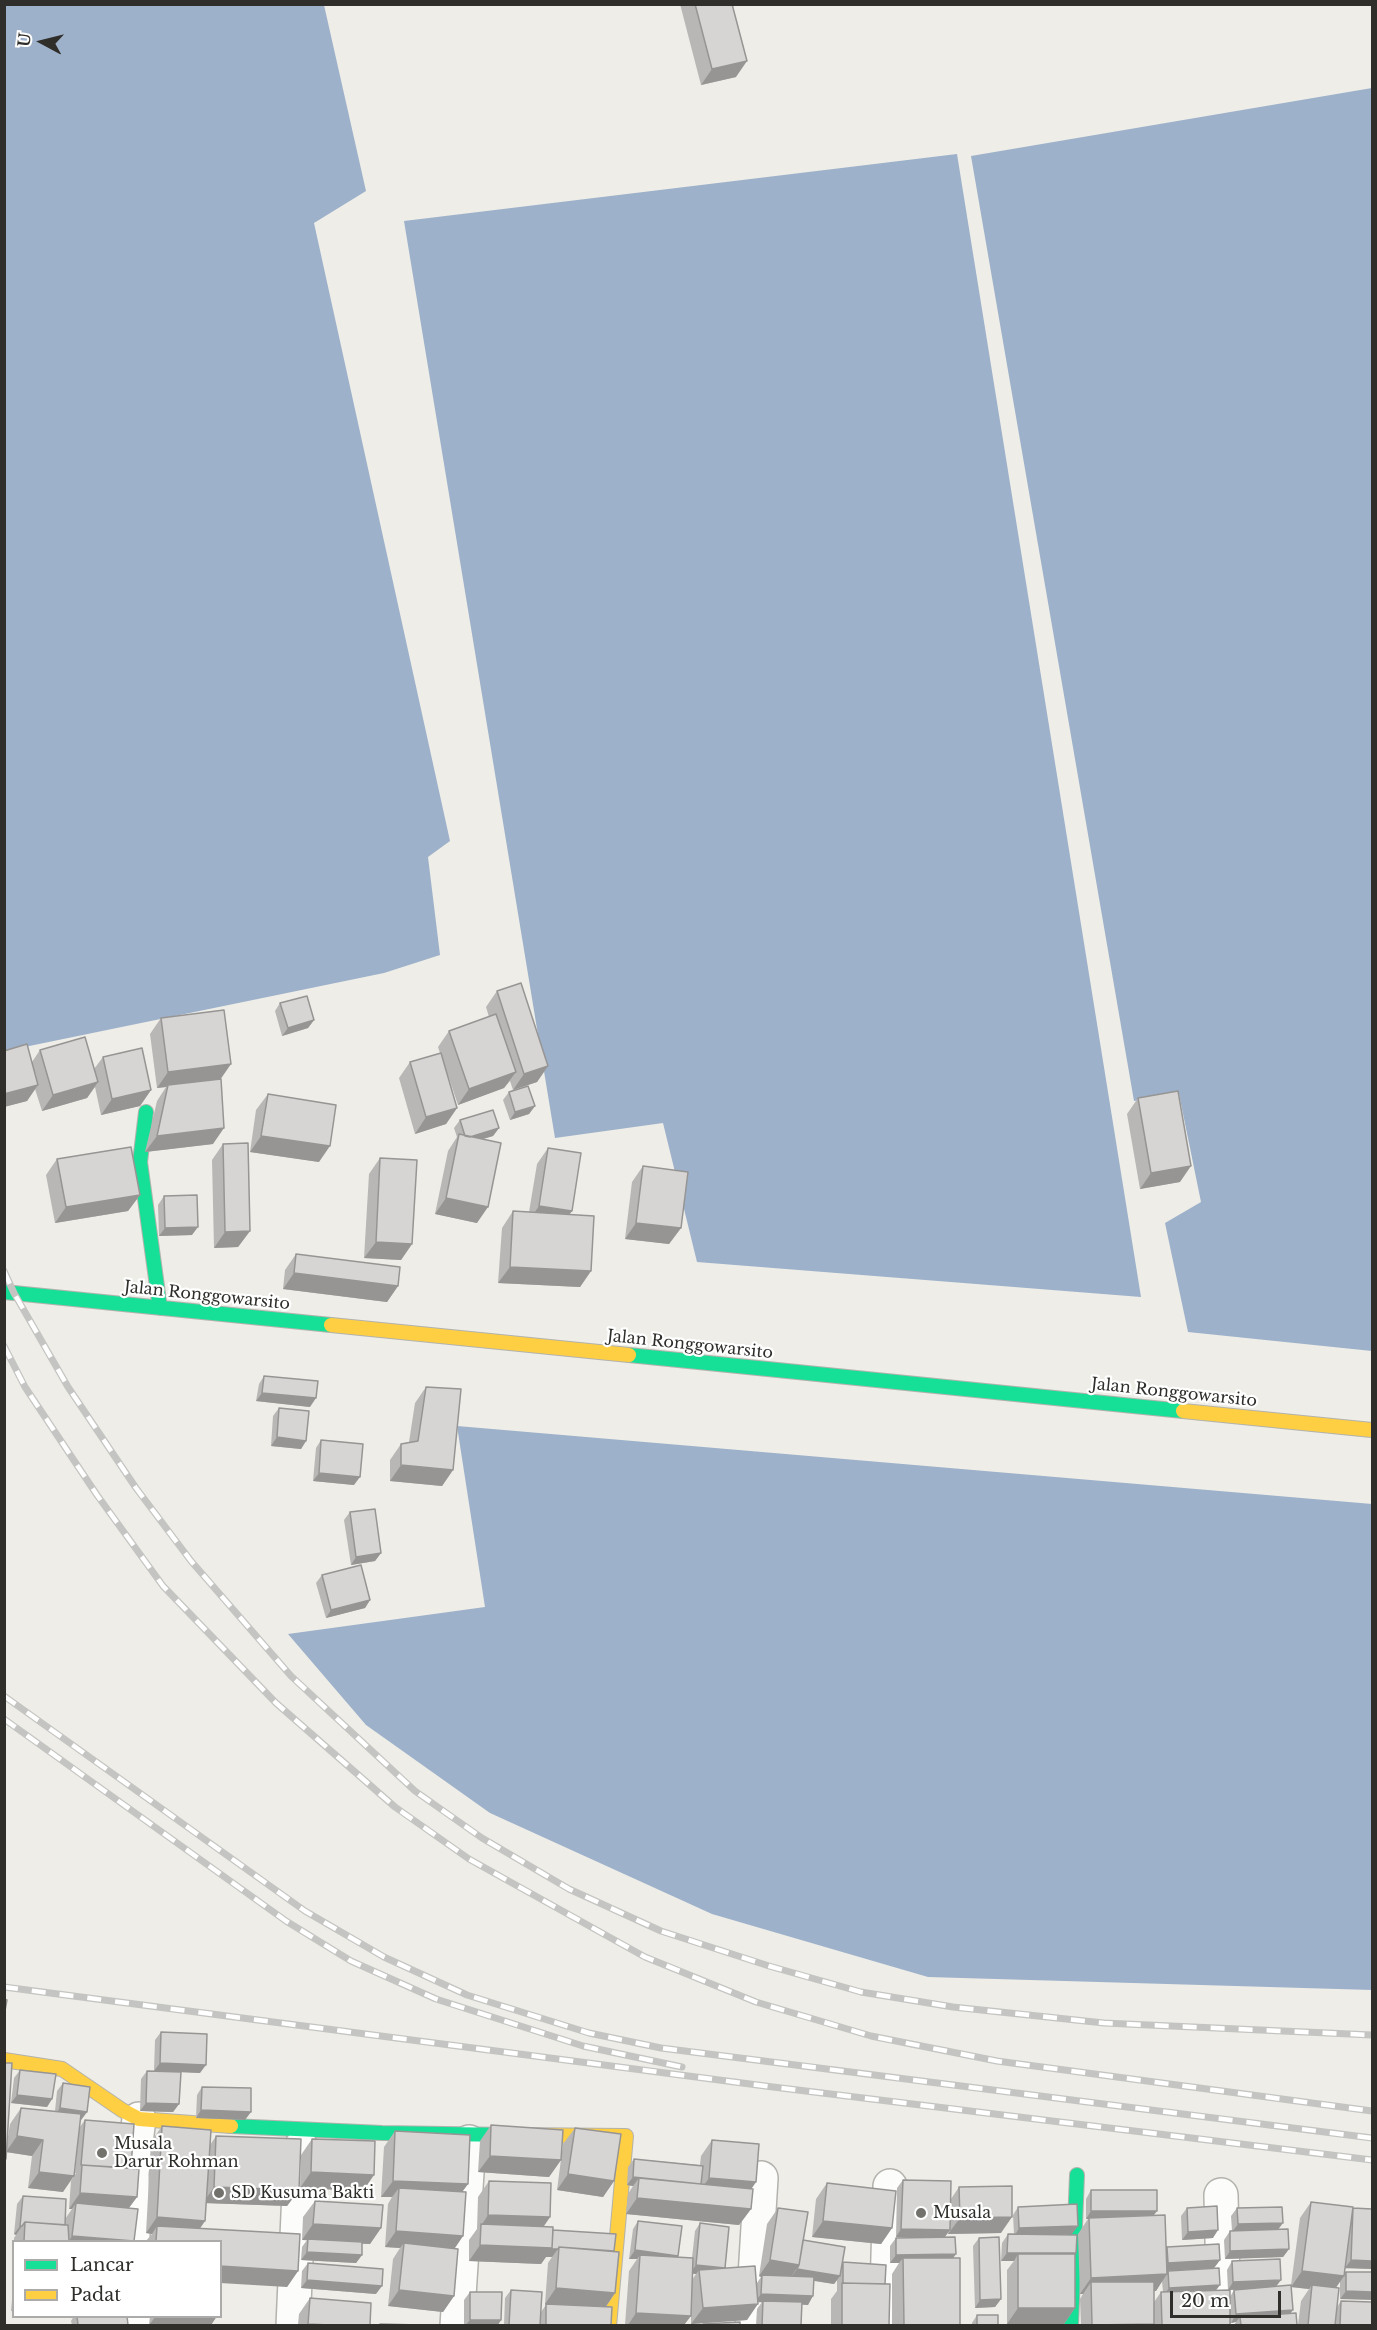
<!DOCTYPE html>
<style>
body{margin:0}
#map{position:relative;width:1377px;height:2330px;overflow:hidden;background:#eeede7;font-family:"Libre Baskerville",serif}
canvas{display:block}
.frame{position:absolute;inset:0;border:6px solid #2f2e2a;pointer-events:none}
.legend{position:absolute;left:12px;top:2240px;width:210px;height:78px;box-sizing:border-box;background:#fff;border:2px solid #acabaa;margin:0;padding:8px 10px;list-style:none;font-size:18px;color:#2f2e2a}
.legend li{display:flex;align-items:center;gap:12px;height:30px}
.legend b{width:30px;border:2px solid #acabaa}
.north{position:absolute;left:12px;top:12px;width:60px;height:60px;-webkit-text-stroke:4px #fff;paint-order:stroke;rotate:277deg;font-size:16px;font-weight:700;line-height:24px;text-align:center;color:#2f2e2a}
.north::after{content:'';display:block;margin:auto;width:21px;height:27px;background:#2f2e2a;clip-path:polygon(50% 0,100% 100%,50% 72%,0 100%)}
.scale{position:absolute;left:1170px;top:2291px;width:111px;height:27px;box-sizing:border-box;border:3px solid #2f2e2a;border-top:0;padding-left:8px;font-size:18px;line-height:21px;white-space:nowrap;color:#2f2e2a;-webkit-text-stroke:4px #fff;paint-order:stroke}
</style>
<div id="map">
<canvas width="1377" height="2330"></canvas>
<div class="frame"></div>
<ul class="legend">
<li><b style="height:8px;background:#16e098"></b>Lancar</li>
<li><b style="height:8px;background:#ffcf43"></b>Padat</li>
</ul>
<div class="north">U</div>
<div class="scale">20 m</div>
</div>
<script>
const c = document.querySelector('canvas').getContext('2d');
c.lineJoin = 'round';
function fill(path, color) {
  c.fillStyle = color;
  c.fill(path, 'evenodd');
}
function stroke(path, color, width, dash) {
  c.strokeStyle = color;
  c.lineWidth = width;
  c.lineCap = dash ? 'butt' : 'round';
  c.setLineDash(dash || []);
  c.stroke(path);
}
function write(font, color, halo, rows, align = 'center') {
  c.font = font + ' "Libre Baskerville",serif';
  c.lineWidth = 4.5;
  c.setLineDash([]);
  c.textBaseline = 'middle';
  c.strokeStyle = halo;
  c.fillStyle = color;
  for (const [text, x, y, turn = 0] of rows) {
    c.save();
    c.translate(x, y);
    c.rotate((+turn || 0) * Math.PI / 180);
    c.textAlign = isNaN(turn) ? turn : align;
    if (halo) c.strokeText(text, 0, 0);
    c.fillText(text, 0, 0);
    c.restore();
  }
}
fill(new Path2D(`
 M5,5H324L366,191L314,223L450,841L428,857L440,955L384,973L5,1051Z
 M1372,88V1351L1188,1332L1165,1223L1201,1202L1179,1094L1134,1101L971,156Z
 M957,154L1141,1297L697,1262L663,1123L555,1138L404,221Z
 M457,1426L1372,1504V1990L928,1977L712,1914L490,1813L366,1725L288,1634L485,1607Z`), '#9db1ca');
const street = new Path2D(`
 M1221,2195L1224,2326
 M133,2242L132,2173L139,2119
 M134,2316V2326
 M293,2326L301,2147
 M457,2326L469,2142
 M752,2326L761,2178
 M886,2326L890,2186`);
const fast = new Path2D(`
 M146,1112L140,1162L160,1308
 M4,1292L331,1325
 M629,1355L1183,1411
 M231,2126L382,2133L508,2135
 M1071,2326L1077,2175`);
const slow = new Path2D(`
 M331,1325L629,1355
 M1183,1411L1372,1430
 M4,2060L62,2069L122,2110L139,2119L231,2126
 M508,2135L626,2136L609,2326`);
stroke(street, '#b3b2ad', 36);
stroke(fast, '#b3b2ad', 16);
stroke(slow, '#b3b2ad', 16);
stroke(street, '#fcfcfb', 33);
stroke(fast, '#16e098', 14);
stroke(slow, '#ffcf43', 14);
const rail = new Path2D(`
 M4,1271L14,1293L68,1387L136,1488L191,1561L291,1676L415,1791L482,1838L569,1889L661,1931L769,1966L861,1992L953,2007L1104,2023L1372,2035
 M4,1346L25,1387L97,1495L163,1586L276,1703L395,1807L469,1859L645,1957L756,2002L871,2036L997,2061L1372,2111
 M4,1696L305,1911L384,1957L467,1995L589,2033L661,2048L1372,2138
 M4,1719L286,1921L351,1961L436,1999L583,2046L682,2067
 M4,1987L773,2087L1372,2160`);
stroke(rail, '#c4c4c2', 7);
stroke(rail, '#fff', 4.5, [14]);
fill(new Path2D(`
 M680,4H732L736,77L701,85Z
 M497,991L548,1066L537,1082L513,1090L510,1081L504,1088L458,1105L447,1072L457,1108L446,1124L415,1134L399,1078L410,1062L440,1053L438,1047L449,1031L489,1017L486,1007Z
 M280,1003L314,1020L308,1028L282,1036L275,1011Z
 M161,1018L213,1144L145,1152L157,1101L166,1087L157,1088L150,1034Z
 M40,1050L94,1069L103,1057L151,1090L140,1106L101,1115L95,1087L87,1098L42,1111L35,1089L27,1101L4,1107V1051L32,1062Z
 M509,1092L535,1106L529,1114L510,1120L503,1100Z
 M268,1094L319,1162L250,1152L256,1110Z
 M1138,1098L1180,1182L1140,1189L1127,1114Z
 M460,1120L499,1128L493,1136L482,1139L477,1223L435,1214L448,1151L457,1137L454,1128Z
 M223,1144L250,1231L238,1247L214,1248L212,1160Z
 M548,1148L572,1211L569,1215L591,1271L580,1287L498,1283L502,1228L513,1211L529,1212L537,1164Z
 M380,1158L412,1244L401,1260L364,1258L369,1174Z
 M57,1159L140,1195L128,1211L55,1223L46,1175Z
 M643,1166L681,1228L669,1244L625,1239L632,1182Z
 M164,1196L192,1235L159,1236L158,1205Z
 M296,1254L398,1286L387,1302L283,1289L285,1270Z
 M264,1376L310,1407L256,1401L259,1384Z
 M426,1387L453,1470L442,1486L390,1481V1460L401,1444L409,1442L415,1403Z
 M279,1408L306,1441L301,1449L271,1446L273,1416Z
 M321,1440L354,1485L313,1481L316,1448Z
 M350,1512L381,1553L375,1561L351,1565L344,1520Z
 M322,1575L370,1600L365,1608L326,1618L316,1583Z
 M161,2032L200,2073L181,2072L179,2104L173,2112L140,2111L141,2079L147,2071H154L155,2040Z
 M4,2063L6,2150L10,2124L21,2108L55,2111L57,2091L63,2083L87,2112L81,2120H80L79,2128L85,2120L131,2168L137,2197L129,2208L134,2241H14V2238L16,2235L14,2234L17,2204L23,2196L65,2219L72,2209H69L71,2181L76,2173H75L78,2141L63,2192L28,2188L32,2156L6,2152V2159L4,2161Z
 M20,2070L52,2099L47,2107L11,2103L14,2078Z
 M202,2087L245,2120L196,2118L197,2095Z
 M491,2125L561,2160L549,2177L478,2172L480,2141Z
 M162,2126L210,2145L216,2136L299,2190L287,2206L206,2203L205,2221L200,2228L298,2271L287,2287L220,2241H146L152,2234L146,2233L151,2142Z
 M575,2128L614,2181L603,2197L557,2190L563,2144Z
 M395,2131L468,2184L462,2192L463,2236L455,2248L454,2296L443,2312L388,2306L393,2259L400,2248L385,2247L388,2204L392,2197H381L384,2147Z
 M312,2139L363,2191L300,2188L301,2155Z
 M712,2140L756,2182L751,2189V2209L739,2225L626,2214L628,2194L633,2186L627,2185L628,2167L634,2159L700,2165L701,2156Z
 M903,2180L951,2199L959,2187L1001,2233L948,2234V2232L945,2237L956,2254L953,2258L960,2325H892V2274L899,2263H890V2246L896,2238H927L896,2237L897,2188Z
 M489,2181L550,2217L544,2226L614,2251L615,2293L606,2307L611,2325H504L505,2298L511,2290L541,2312L546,2305L545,2304L548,2263L552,2257H546L541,2264L469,2261V2240L477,2229L478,2197Z
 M827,2183L892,2228L881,2244L812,2237L816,2199Z
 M1091,2190L1154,2215L1166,2248L1167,2247L1220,2260L1214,2268L1167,2271V2273L1168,2271L1230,2297L1234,2290L1242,2289L1228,2290L1227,2270L1232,2261L1276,2287L1291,2285L1300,2218L1311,2202L1353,2209H1372V2269L1345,2268L1346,2262L1344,2274L1346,2272H1372L1340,2299V2281L1336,2287L1337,2307L1341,2301L1372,2325H1298L1301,2301L1309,2289L1291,2287V2313L1297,2325H1234L1236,2322L1231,2323L1230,2325H1081L1080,2299L1083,2294H1080L1078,2234L1088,2219H1086V2199ZM1162,2281L1163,2292H1161L1154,2302V2291H1156Z
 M315,2201L381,2228L370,2244H362V2255L356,2263L301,2260L302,2247L307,2240H302L303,2217Z
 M1018,2207L1072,2234L1054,2235L1075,2256V2308L1064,2324H1007V2270L1014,2261H1001L1002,2243L1008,2234H1014L1013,2215Z
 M778,2208L803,2240L842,2264L843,2262L885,2284L889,2325H831V2299L837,2291V2280L834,2284L814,2281L808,2305L802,2304L801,2325H756L757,2309L762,2302H758L747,2320L691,2324V2315L684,2325H625L629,2271L637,2259H629L633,2229L638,2221L677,2257L692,2258L695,2231L700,2223L725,2268L757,2283L761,2277L759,2276L767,2224ZM693,2274H696L692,2280Z
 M1187,2208L1213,2238L1182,2240L1181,2216Z
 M1237,2208L1278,2229L1289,2249L1283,2257L1225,2259L1224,2240L1230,2231H1232L1231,2216Z
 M979,2238L1001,2299L995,2307L975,2308L973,2246Z
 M308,2263L376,2294L301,2288L302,2271Z
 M14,2279V2311H11Z
 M470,2292L498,2325H464V2300Z
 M310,2298L370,2325H298L299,2314Z
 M977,2315L998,2325H972V2323Z
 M74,2316H127L128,2325H72L71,2321Z
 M150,2316H217L211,2325H149Z`), '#b8b7b6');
fill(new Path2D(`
 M747,61L736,77L701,85L712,69Z
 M314,1020L308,1028L282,1036L288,1028Z
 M231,1064L220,1080L168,1085L166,1087L157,1088L168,1072Z
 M548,1066L537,1082L513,1090L524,1074Z
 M516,1072L504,1088L458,1105L469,1089Z
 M98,1082L87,1098L42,1111L53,1095Z
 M38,1085L27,1101L4,1107V1094Z
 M151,1090L140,1106L101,1115L112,1099Z
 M535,1106L529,1114L510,1120L515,1112Z
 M457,1108L446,1124L415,1134L426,1117Z
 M224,1128L213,1144L145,1152L157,1136Z
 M499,1128L493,1136L460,1146L466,1138Z
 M261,1136L330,1146L319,1162L250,1152Z
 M1191,1166L1180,1182L1140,1189L1151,1173Z
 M140,1195L128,1211L55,1223L66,1207Z
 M446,1198L488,1207L477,1223L435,1214Z
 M539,1206L572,1211L560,1227L528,1222Z
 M636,1223L681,1228L669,1244L625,1239Z
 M198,1227L192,1235L159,1236L165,1228Z
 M250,1231L238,1247L214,1248L225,1232Z
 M376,1242L412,1244L401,1260L364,1258Z
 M510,1267L591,1271L580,1287L498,1283Z
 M294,1273L398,1286L387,1302L283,1289Z
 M262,1393L316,1398L310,1407L256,1401Z
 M277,1437L306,1441L301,1449L271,1446Z
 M401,1465L453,1470L442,1486L390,1481Z
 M319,1473L360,1477L354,1485L313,1481Z
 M381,1553L375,1561L351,1565L356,1557Z
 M370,1600L365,1608L326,1618L331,1610Z
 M160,2063L206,2065L200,2073L154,2071Z
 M17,2095L52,2099L47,2107L11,2103Z
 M146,2103L179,2104L173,2112L140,2111Z
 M60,2108L87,2112L81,2120L54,2116Z
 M201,2110L251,2112L245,2120L196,2118Z
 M17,2136L43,2140L32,2156L6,2152Z
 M490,2156L561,2160L549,2177L478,2172Z
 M39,2172L74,2176L63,2192L28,2188Z
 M311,2172L374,2175L363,2191L300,2188Z
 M568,2174L614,2181L603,2197L557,2190Z
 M633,2177L639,2178L633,2186L627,2185Z
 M709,2178L756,2182L745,2198L698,2194Z
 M393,2181L468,2184L456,2200L399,2188L392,2197H381Z
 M214,2187L299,2190L287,2206L203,2203Z
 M80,2193L137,2197L125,2213L76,2203L72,2209H69Z
 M637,2198L751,2209L739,2225L626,2214Z
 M1091,2211H1157L1151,2219H1086Z
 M488,2215L550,2217L539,2233L481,2226Z
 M157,2217L205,2221L194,2237L157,2226L152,2234L146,2233Z
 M1012,2217L1001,2233L948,2234L960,2218Z
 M823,2221L892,2228L881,2244L812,2237Z
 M1283,2223L1277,2231L1232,2232L1238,2224Z
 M313,2224L381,2228L370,2244L302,2240Z
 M20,2226H22L16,2235L14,2234Z
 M1078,2226L1072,2234L1014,2237L1019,2228Z
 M901,2229L950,2230L944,2238L896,2237Z
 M1218,2230L1213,2238L1182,2240L1188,2232Z
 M396,2231L463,2236L452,2252L404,2243L400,2248L385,2247Z
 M72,2236L127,2241H69Z
 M480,2245L552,2248L558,2249L552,2257H546L541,2264L469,2261Z
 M1289,2249L1283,2257L1225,2259L1230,2251Z
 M635,2250L678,2256L672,2264L640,2255L637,2259H629Z
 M307,2252L362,2255L356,2263L301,2260Z
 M1007,2253H1076L1071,2262L1018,2254L1014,2261H1001Z
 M956,2254L950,2262L903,2258L899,2263H890L896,2255Z
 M770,2260L799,2265L788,2281L762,2275L761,2277L759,2276Z
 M1220,2260L1214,2268L1163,2271L1168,2263Z
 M1351,2260L1372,2261V2269L1345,2268Z
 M696,2265L725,2268L699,2270L696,2274L690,2273Z
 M220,2266L298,2271L287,2287L220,2283Z
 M797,2269L840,2276L834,2284L791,2277Z
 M1302,2271L1344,2276L1333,2292L1312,2285L1309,2289L1291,2287Z
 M1167,2274L1156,2291L1092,2294L1091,2282L1083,2294H1080L1091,2278Z
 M307,2280L382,2286L376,2294L301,2288Z
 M1281,2280L1275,2288L1228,2290L1233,2282Z
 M1220,2285L1214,2293L1163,2296L1169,2288Z
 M556,2288L615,2293L604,2309L545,2304Z
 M399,2290L454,2296L443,2312L388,2306Z
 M1346,2291L1372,2292V2300L1340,2299Z
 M761,2294L813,2296L808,2305L755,2302Z
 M1001,2299L995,2307L975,2308L980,2300Z
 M758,2304L747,2320L691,2324L703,2308Z
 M1018,2308H1075L1064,2324H1007Z
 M1293,2310L1287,2318L1240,2317L1236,2322L1231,2323L1236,2314Z
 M636,2313L691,2316L684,2325H628Z
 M156,2316H217L211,2325H149Z
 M470,2320H501L498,2325H466Z
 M1154,2324L1153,2325H1091H1092Z`), '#969594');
const building = new Path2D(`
 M695,4H732L747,61L712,69Z
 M521,983L548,1066L524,1074L497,991Z
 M307,996L314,1020L288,1028L280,1003Z
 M224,1010L231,1064L168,1072L161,1018Z
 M496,1014L516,1072L469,1089L449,1031Z
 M85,1037L98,1082L53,1095L40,1050Z
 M27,1044L38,1085L4,1094V1051Z
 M142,1048L151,1090L112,1099L103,1057Z
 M441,1053L457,1108L426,1117L410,1062Z
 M221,1079L224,1128L157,1136L168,1085Z
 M528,1086L535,1106L515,1112L509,1092Z
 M1178,1091L1191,1166L1151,1173L1138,1098Z
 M268,1094L336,1105L330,1146L261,1136Z
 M493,1110L499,1128L470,1137L465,1136L460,1120Z
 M459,1134L501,1143L488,1207L446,1198Z
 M248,1143L250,1231L225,1232L223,1144Z
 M131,1147L140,1195L66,1207L57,1159Z
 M548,1148L581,1153L572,1211L539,1206Z
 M380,1158L417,1160L412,1244L376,1242Z
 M643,1166L688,1172L681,1228L636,1223Z
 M197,1195L198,1227L165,1228L164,1196Z
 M513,1211L594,1216L591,1271L510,1267Z
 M296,1254L400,1267L398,1286L294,1273Z
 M264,1376L318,1381L316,1398L262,1393Z
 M426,1387L461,1389L453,1470L401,1465V1444L418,1441Z
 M279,1408L309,1411L306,1441L277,1437Z
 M321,1440L363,1444L360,1477L319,1473Z
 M375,1509L381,1553L356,1557L350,1512Z
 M361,1565L370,1600L331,1610L322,1575Z
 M4,1999L7,2000L4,2016Z
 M161,2032L207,2034L206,2065L160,2063Z
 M4,2063H12L6,2159H4Z
 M20,2070L56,2074L52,2099L17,2095Z
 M147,2071L181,2072L179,2104L146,2103Z
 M63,2083L90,2087L87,2112L60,2108Z
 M202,2087L251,2088V2112L201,2110Z
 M21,2108L81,2114L74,2176L39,2172L43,2140L17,2136Z
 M85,2120L134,2124L131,2168L81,2165Z
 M491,2125L563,2130L561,2160L490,2156Z
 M162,2126L211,2130L205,2221L157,2217Z
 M575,2128L621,2134L614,2181L568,2174Z
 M395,2131L470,2135L468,2184L393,2181Z
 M216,2136L301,2139L299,2190L214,2187Z
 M312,2139L375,2141L374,2175L311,2172Z
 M712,2140L759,2144L756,2182L709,2178Z
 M634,2159L703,2166L701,2184L633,2177Z
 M82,2165L139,2169L137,2197L80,2193Z
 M639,2178L753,2189L751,2209L637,2198Z
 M903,2180L951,2181L950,2230L901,2229Z
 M489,2181L551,2183L550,2217L488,2215Z
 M827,2183L896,2191L892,2228L823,2221Z
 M1012,2186V2217L960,2218L959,2187Z
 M399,2188L466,2192L463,2236L396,2231Z
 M1091,2190H1157V2211H1091Z
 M23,2196L66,2199L65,2225L25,2222L22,2226H20Z
 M315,2201L383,2205L381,2228L313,2224Z
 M1311,2202L1353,2207L1344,2276L1302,2271Z
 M76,2203L138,2209L134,2241L72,2236Z
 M1077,2204L1078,2226L1019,2228L1018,2207Z
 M1217,2206L1218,2230L1188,2232L1187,2208Z
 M1282,2207L1283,2223L1238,2224L1237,2208Z
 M778,2208L808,2212L799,2265L770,2260Z
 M1353,2208L1372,2209V2261L1351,2260Z
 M1165,2215L1167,2274L1091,2278L1089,2218Z
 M638,2221L682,2226L678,2256L635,2250Z
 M25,2222L68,2225L69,2241H24Z
 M700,2223L729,2227L725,2268L696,2265Z
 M481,2224L553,2227L552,2248L480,2245Z
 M157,2226L300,2234L298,2271L220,2266V2241H156Z
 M1288,2229L1289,2249L1230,2251V2231Z
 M553,2230L616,2234L614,2251L559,2247L558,2249H551L552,2248Z
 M1008,2234L1077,2235L1076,2253H1007Z
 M955,2237L956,2254L896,2255V2238Z
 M999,2237L1001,2299L980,2300L979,2238Z
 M308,2239L362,2242V2255L307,2252Z
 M803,2240L845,2247L840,2276L797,2269L799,2265Z
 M404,2243L458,2249L454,2296L399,2290Z
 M1219,2244L1220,2260L1168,2263L1167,2247Z
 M559,2247L619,2252L615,2293L556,2288Z
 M1018,2254H1075V2308H1018Z
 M640,2255L693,2258L691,2316L636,2313Z
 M903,2258H960V2325H904Z
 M1280,2259L1281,2280L1233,2282L1232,2261Z
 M843,2262L886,2265L885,2284L843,2283Z
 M308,2263L383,2269L382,2286L307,2280Z
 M755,2266L758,2304L703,2308L699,2270Z
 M1219,2268L1220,2285L1169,2288L1168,2271Z
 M1346,2272H1372V2292L1346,2291Z
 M762,2275L814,2277L813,2296L761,2294Z
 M1091,2282H1154V2324L1092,2325Z
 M842,2283L890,2284L889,2325H842Z
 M1291,2285L1293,2310L1236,2314L1234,2290Z
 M1312,2285L1339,2288L1335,2325H1308Z
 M511,2290L542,2292L540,2325H509Z
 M1230,2290V2325H1162L1161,2292Z
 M470,2292H502L501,2320H470Z
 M310,2298L371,2303L370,2325H329L308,2324Z
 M763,2301L802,2302L801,2325H762Z
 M1341,2301L1372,2302V2325H1340Z
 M546,2304L612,2307L611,2325H546Z
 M1296,2313L1297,2325H1241L1240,2317Z
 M977,2315H998V2325H977Z
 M77,2316H127L128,2325H78Z
 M740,2322V2325H703V2324Z
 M380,2324L419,2325H380Z`);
fill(building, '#d6d5d4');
stroke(building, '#969594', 1.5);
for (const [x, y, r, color] of [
 [102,2153,6,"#72716c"],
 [219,2193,6,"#72716c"],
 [921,2213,6,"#72716c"]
]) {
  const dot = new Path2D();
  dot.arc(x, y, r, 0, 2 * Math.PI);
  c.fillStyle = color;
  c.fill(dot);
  stroke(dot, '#fff', 2);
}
write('16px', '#2f2e2a', '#fff', [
 ["Jalan Ronggowarsito",207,1296,6],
 ["Jalan Ronggowarsito",690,1345,6],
 ["Jalan Ronggowarsito",1174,1393,6]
]);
write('16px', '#2f2e2a', '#fff', [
 ["Musala",114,2144],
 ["Darur Rohman",114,2162],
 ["SD Kusuma Bakti",231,2193],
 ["Musala",933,2213]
], 'left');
</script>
